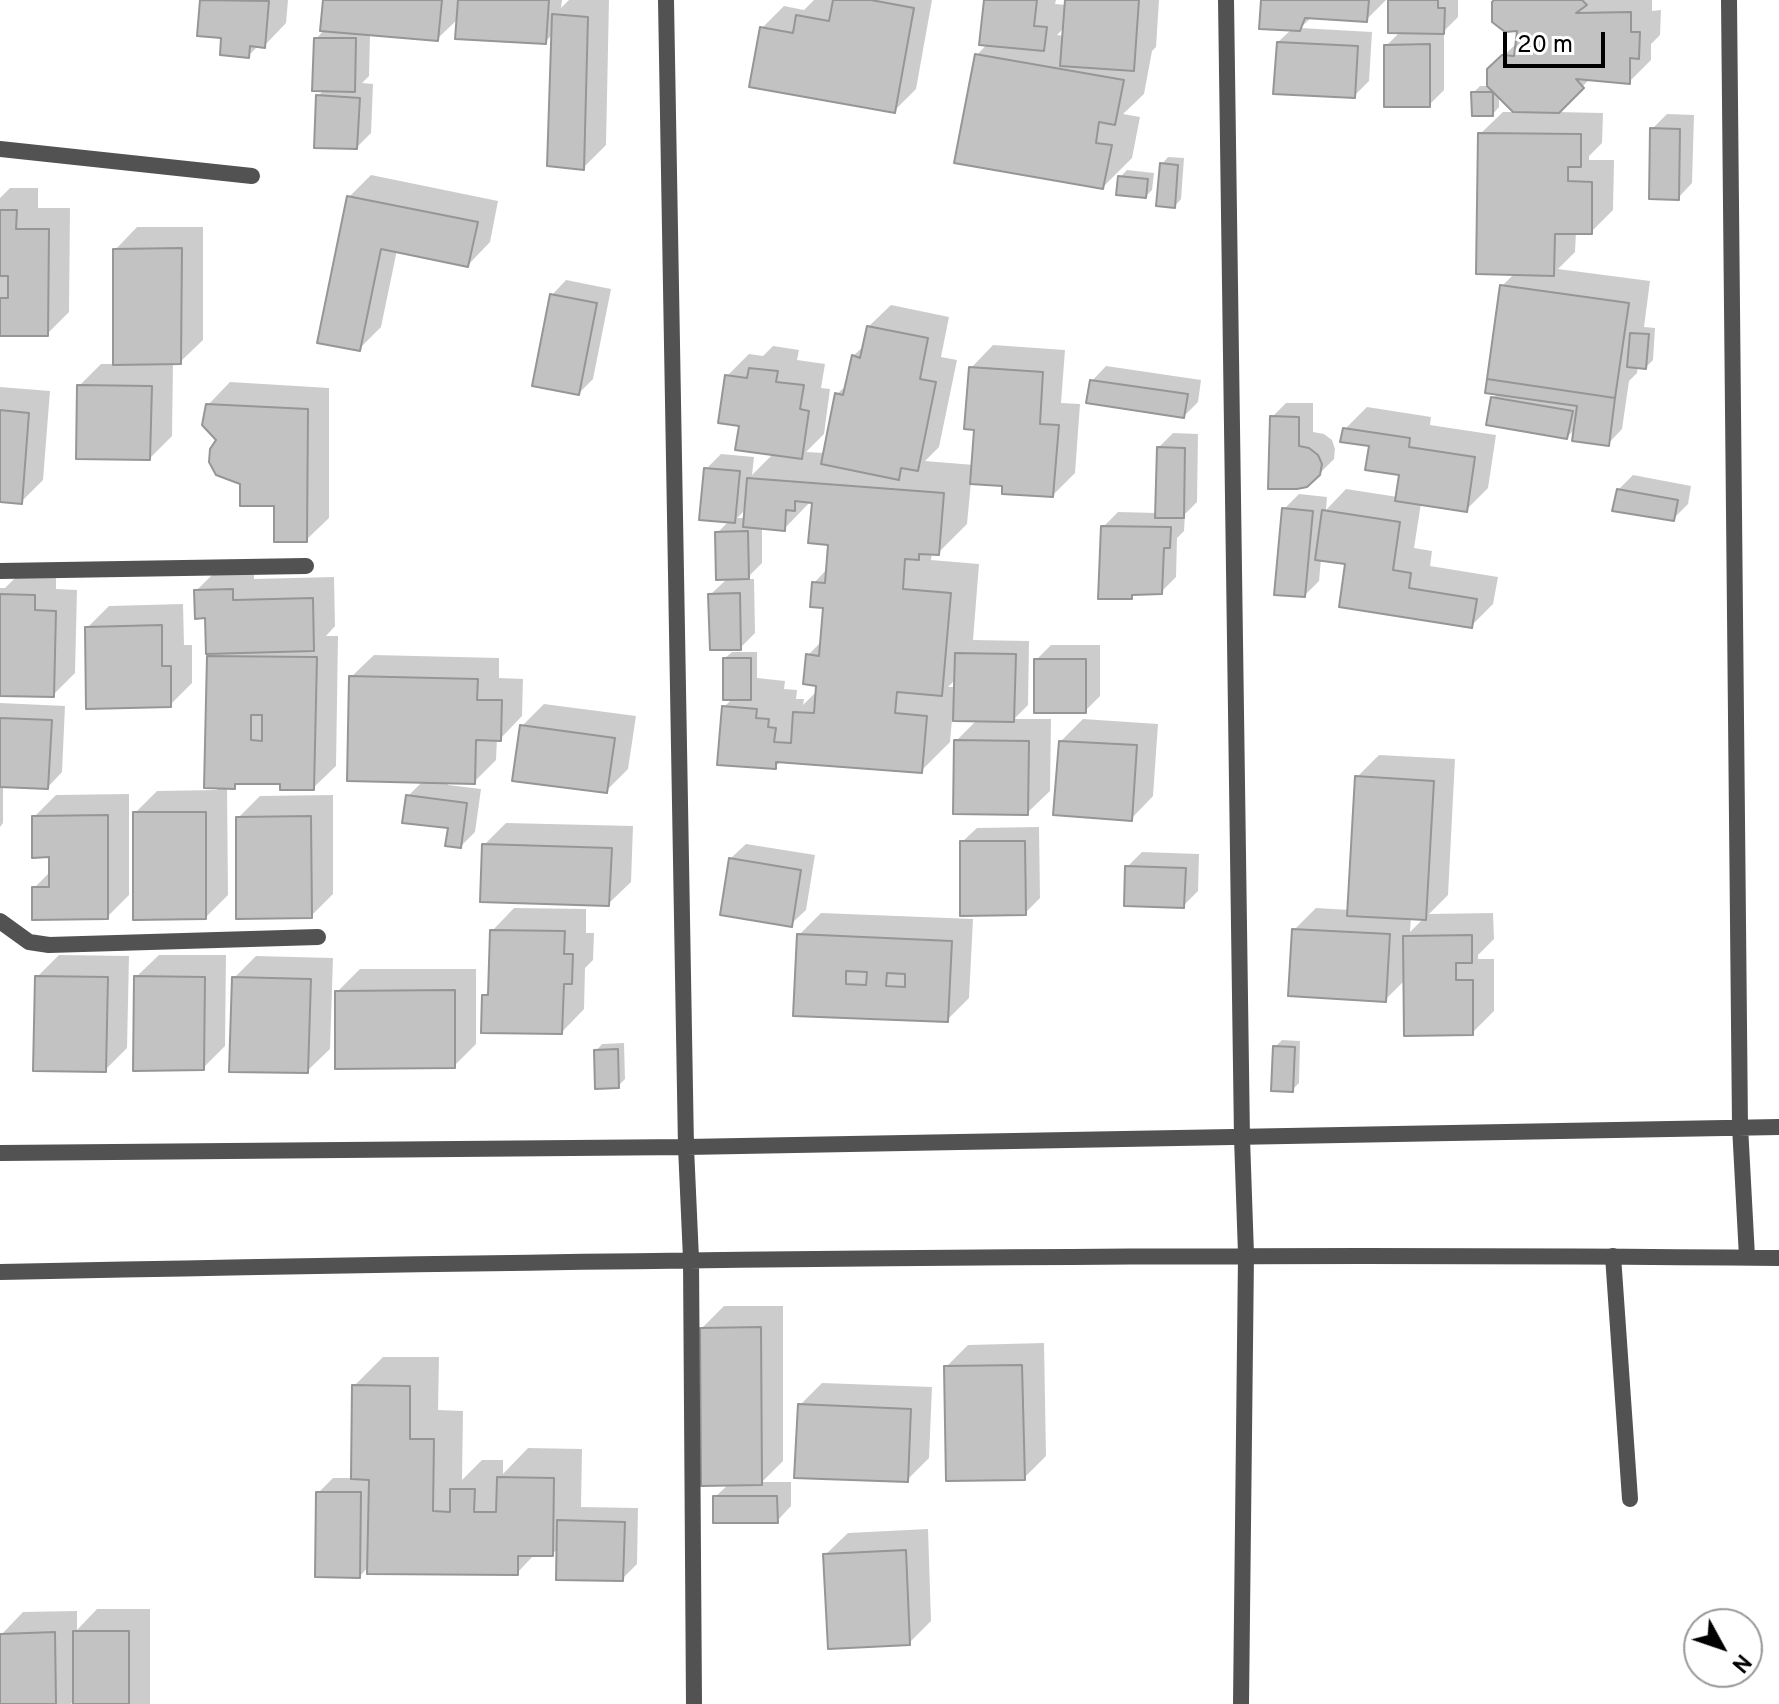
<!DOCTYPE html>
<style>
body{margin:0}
#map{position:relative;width:1779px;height:1704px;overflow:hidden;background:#fff;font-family:Overpass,sans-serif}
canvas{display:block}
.north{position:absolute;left:1683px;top:1608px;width:80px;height:80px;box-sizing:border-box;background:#fff;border:2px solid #999;border-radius:50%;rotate:130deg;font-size:22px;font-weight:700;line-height:32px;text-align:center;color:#000}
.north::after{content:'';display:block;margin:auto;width:28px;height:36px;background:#000;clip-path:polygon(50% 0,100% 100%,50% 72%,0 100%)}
.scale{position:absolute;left:1503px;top:32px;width:102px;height:36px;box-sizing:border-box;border:4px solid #000;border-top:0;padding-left:10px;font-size:24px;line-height:28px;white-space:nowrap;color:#000;-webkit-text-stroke:6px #fff;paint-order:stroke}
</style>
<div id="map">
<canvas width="1779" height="1704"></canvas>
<div class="north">N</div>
<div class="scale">20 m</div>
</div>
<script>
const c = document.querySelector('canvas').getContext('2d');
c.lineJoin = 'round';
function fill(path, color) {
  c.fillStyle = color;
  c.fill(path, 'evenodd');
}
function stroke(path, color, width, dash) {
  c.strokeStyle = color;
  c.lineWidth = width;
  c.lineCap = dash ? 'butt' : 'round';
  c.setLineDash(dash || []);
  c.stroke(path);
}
fill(new Path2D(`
 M202,0H288L286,23L264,46L259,45L248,56L223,36L199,34Z
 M325,0H562L561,8L569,0H609L606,145L584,167L553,34L545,42L459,18L437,39L370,34L369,76L362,83L373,84L371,133L357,147L318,96L325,89L316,39L324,30Z
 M814,0H932L916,89L894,111L762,28L784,6L804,10Z
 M986,0H1056L1055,4L1067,5V0H1159L1156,47L1152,51L1144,94L1123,114L1140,117L1132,158L1103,187L977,55L988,43ZM1065,27V36L1057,35Z
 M1263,0H1386L1366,20L1312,17L1300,28L1372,32L1369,81L1354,96L1278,42L1292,29Z
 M1390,0H1458V17L1444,31V90L1429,105L1386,46L1400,32Z
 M1497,0H1652V11L1661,10L1660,35L1651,44V60L1629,82L1591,78L1556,112L1603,113L1602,143L1589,156V160H1614L1613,210L1591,232H1576L1575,252L1558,269L1650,281L1644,327L1655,328L1653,360L1646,367L1638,366L1637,373L1629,381L1622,429L1608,444L1576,428L1567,437L1493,398L1498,393L1502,286L1515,273L1480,134L1503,112H1516L1499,95V107L1493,114L1473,93L1480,86H1489V70L1518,42L1519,29Z
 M1667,114L1694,115L1692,183L1678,198L1652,129Z
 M1168,157L1184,158L1181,199L1175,206L1162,164Z
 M1127,170L1154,173L1152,190L1146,196L1120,177Z
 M371,175L498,201L490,242L468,265L397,250L381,327L359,349L349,197Z
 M10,188H38V208H70L69,312L47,334H0V198Z
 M137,227H203V340L180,362H173L172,436L150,458L79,386L101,364H115V250Z
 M566,280L611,289L593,379L579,393L552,295Z
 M891,305L949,317L941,357L957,360L939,447L925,461L974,465L977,428L971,368L993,345L1065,350L1061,403L1080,404L1075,473L1053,495L1004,484L971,482L967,524L938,553H932L931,560L979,564L973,640L1029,641L1028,705L1014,719H1051L1050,791L1027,813L956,741L978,719H952L950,742L921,771L782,760L775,767L724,707L733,698L725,658L732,652H757V678L785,681L784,689L797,690L796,699H804L803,705L818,690L808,655L822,641L825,606L814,583L828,568L830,543L814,498L784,529L762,527V563L746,579H754L755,633L740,648L710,595L728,578L717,533L730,520L706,469L721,454L754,457L752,475L774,453L741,424L727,376L749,354L763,356L773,346L799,350L797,360L825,364L821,388L830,389L824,434L806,452L825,453L837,394L848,384L853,356L865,345L868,327ZM746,509L745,518H737ZM956,679V687H948Z
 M1106,366L1201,380L1198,402L1184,416L1092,381Z
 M230,382L329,388V518L306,540L276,504L242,482L219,440L208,405Z
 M0,387L50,391L43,480L21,502L0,500Z
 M1286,403H1313V432L1324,434L1332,440L1335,449L1334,459L1319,474L1272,417Z
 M1367,407L1431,417L1430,425L1496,435L1488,488L1466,510L1421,503L1414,548L1432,551L1430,566L1498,577L1493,604L1471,626L1348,563L1321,559L1319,581L1305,595L1284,509L1299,494L1327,497L1326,510L1346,489L1398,497L1401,473L1371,444L1345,429Z
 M1173,433L1198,434L1197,502L1185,514L1184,531L1177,538L1176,577L1161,592L1135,593L1131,597L1103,527L1118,512L1157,513L1158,448Z
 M1633,475L1691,486L1688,504L1673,519L1618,490Z
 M254,568V579L334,577L335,626L326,636H338L336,766L313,788L282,782H240L234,787H227L228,895L206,917L135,813L157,791L217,790L209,656L214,651L207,616L196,591L218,569Z
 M20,573H56V589L77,590L75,673L53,695L0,694V588H5Z
 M183,604L184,645H192V683L170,705L87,628L109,606Z
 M1051,645H1100V696L1085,711L1036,660Z
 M374,655L499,658V678L523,679L522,716L500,739L497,738L496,760L474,782H448V785L481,789L475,832L461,846L450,827L408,796L423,781L351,677Z
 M0,703L65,706L62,772L48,787L3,785V823L0,827Z
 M544,704L636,716L628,769L606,791L522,726Z
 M1083,719L1158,724L1153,796L1131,819L1061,741Z
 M1379,755L1455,759L1448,895L1429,914L1493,913L1494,939L1478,955V959H1494V1011L1472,1033L1406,979L1385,1000L1294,930L1316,908L1350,910L1357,777ZM1411,917L1424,918L1410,932Z
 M129,794V895L107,917L34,888L51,871V855L34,817L56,795Z
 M333,795V894L311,916L238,818L260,796Z
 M506,823L633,826L631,882L608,904L484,845Z
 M1039,827L1040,898L1025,913L962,842L977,828Z
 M746,844L815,855L806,910L791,924L731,858Z
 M1142,852L1199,854L1198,891L1183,906L1127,867Z
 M514,908L586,909V933H594L593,960L585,968L584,1009L562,1032L484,996L491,989L492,931Z
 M821,913L973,919L969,998L947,1020L796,1014L799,935Z
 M59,955L129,956L127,1048L105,1070L37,977Z
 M159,955H226L225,1046L203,1068L136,977Z
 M256,956L333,958L330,1049L307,1071L234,978Z
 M360,969H476V1044L454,1066L337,992Z
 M1282,1040L1300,1041L1299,1083L1292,1090L1275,1047Z
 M624,1043L625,1079L618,1086L596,1051L602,1044Z
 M724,1306H783V1461L762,1482H791V1506L777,1521L715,1497L729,1484L702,1328Z
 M1044,1343L1046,1456L1024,1478L946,1367L968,1345Z
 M383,1357H439L438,1410L463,1411L462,1480L482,1460H503V1474L528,1448L582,1449L581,1507L638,1508L637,1564L622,1579L559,1548L552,1554H535L517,1573L369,1566L360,1576L318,1493L333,1478H353L354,1386Z
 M822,1383L932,1387L929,1458L907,1480L800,1405Z
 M928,1529L931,1621L909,1643L825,1555L848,1533Z
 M97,1609H150V1704H75V1698L71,1704H2L1,1635L23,1612L77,1611V1630Z`), '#0003');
const building = new Path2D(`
 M200,0L269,1L265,48L250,46L249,58L220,55L221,38L197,36Z
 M323,0H442L438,41L320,31Z
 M458,0H549L546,44L455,39Z
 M833,0H871L914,8L895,113L749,87L760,27L793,33L796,15L829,21Z
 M984,0H1037L1034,26L1047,27L1044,51L979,45Z
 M1065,0H1139L1134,71L1060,66Z
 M1261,0H1369L1367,22L1305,18L1300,31L1259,29Z
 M1388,0H1438V8H1445L1444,34L1388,33Z
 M1494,0H1582L1587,5L1576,13L1631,12V32H1640L1639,59L1630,58V84L1576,79L1584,88L1559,113L1513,112L1487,86V69L1502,55L1514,56L1517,31L1505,32L1492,22V2Z
 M552,14L588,17L584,170L547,166Z
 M314,38H356L355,92L312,91Z
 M1277,42L1358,46L1355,98L1273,94Z
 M1430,44V107H1384V45Z
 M975,54L1124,80L1115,125L1099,122L1096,143L1112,145L1103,189L954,163Z
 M1471,92H1493V116H1472Z
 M316,95L360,98L357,149L314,148Z
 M1650,128L1680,129L1679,200L1649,199Z
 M1478,133L1581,134V167H1568V181L1592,182V234H1555L1554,276L1476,274Z
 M1160,163L1178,165L1175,208L1156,206Z
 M1118,176L1148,179L1146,198L1116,195Z
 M347,196L478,222L468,267L381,249L360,351L317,343Z
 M0,210H17L16,229H49L48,336H0V298H8V276H0Z
 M182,248L181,364L113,365V249Z
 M1500,285L1629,303L1615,398L1487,379Z
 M550,294L597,303L579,395L532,386Z
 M867,326L928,338L920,379L936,382L918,471L901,468L899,480L821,464L835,393L843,395L852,355L860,358Z
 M1630,333L1649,334L1646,369L1627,367Z
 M969,367L1043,372L1040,424L1059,425L1053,497L1002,494V486L970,484L974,430L964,429Z
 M749,368L778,371L776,382L804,385L800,409L809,411L802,459L735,450L739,426L718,423L725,375L747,378Z
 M1487,379L1615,398L1609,446L1572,441L1577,406L1485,393Z
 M1090,380L1188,394L1184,418L1086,403Z
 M77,385L152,386L150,460L76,459Z
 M1491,397L1573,411L1567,439L1486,425Z
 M206,404L308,409L307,542H274V506H240V484L216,475L209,462L210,449L216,440L202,425Z
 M0,410L29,413L22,504L0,502Z
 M1270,416L1299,417V446L1309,448L1318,455L1322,464L1320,475L1307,487L1297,489H1268Z
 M1343,428L1410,438L1409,447L1475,457L1467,512L1395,501L1399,475L1365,470L1369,446L1340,442Z
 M1157,447L1185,448L1184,518H1155Z
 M704,468L740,471L735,523L699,520Z
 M747,478L944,493L939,555L919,554V560L905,559L903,589L951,593L942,696L897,692L895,713L927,716L922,773L776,762V769L717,765L722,706L757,709L756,718L769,719L768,727L776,728L774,742L791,743L793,712L814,713L816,686L803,684L806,654L819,656L823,608L810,607L812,582L825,583L828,545L808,543L812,503L795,501V511L786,510L785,531L743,527Z
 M1617,489L1678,500L1674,521L1612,511Z
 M1282,508L1313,511L1305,597L1274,595Z
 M1322,510L1400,522L1393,570L1411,573L1409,588L1477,599L1472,628L1339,607L1345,564L1315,560Z
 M1101,526L1171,527L1170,548H1164L1162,594L1132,595V599H1098Z
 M748,531L749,579L716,580L715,532Z
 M233,589V600L313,598L314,651L206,654L205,618L195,619L194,590Z
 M740,593L741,650H710L708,594Z
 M0,594L35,595V610L56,611L54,697L0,696Z
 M162,625V666H171V707L86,709L85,627Z
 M955,653L1016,654L1014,722L953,721Z
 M207,656L317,657L314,790H280V784H235V789L204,788ZM251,715H262V741L251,740Z
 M723,658H751V700H723Z
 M1034,659H1086V713H1034Z
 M349,676L478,679L477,700H502L501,741L476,740L475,784L347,781Z
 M0,718L52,720L48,789L0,787Z
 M520,725L615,738L607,793L512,781Z
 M954,740L1029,741L1028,815L953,814Z
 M1059,741L1137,745L1132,821L1053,815Z
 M1355,776L1434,781L1426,920L1347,916Z
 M406,795L467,803L461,848L445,846L448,828L402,823Z
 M133,812H206V919L133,920Z
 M108,815V919L32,920V887H49V857L32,858V816Z
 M311,816L312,918L236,919V817Z
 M960,841H1025L1026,915L960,916Z
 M482,844L612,848L609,906L480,902Z
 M729,858L801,870L792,927L720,915Z
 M1125,866L1186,868L1184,908L1124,906Z
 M1292,929L1390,934L1386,1002L1288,996Z
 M490,930L565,931L564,954H573L572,984H564L562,1034L481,1033L482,995H488Z
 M797,934L952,941L948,1022L793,1016ZM846,971L867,972L866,985L846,984ZM887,973L905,974V987L886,986Z
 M1472,935V963H1456V980H1473V1035L1404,1036L1403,936Z
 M35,976L108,977L106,1072L33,1071Z
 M134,976L205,977L204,1070L133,1071Z
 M232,977L311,979L308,1073L229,1072Z
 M455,990V1068L335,1069V991Z
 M1273,1046L1295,1047L1293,1092L1271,1091Z
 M618,1049L619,1088L595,1089L594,1050Z
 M761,1327L762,1485L701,1486L700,1328Z
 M1022,1365L1025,1480L946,1481L944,1366Z
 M352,1385L410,1386V1439H434L433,1511L450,1512V1489H475L474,1512H496L497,1477L554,1478L553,1556H518V1575L367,1574L369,1480L351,1479Z
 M798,1404L911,1409L908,1482L794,1478Z
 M316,1492H361L360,1578L315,1577Z
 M713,1496H777L778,1523H713Z
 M557,1520L625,1522L623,1581L556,1580Z
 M906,1550L910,1645L828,1649L823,1554Z
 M73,1631H129V1704H73Z
 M55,1632L56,1704H0V1634Z`);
fill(building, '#c2c2c2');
stroke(building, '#969696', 2);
stroke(new Path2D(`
 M0,921L29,942L49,945L318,937
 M1613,1256L1630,1499`), '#525252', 16);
stroke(new Path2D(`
 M666,0L686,1147L691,1259L694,1704
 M1226,0L1242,1138L1246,1254L1241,1704
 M1729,0L1740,1126L1747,1257
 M0,149L252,176
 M0,571L306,566
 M0,1153L686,1147L1779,1127
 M0,1272C593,1260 1186,1252 1779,1258`), '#525252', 16);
</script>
